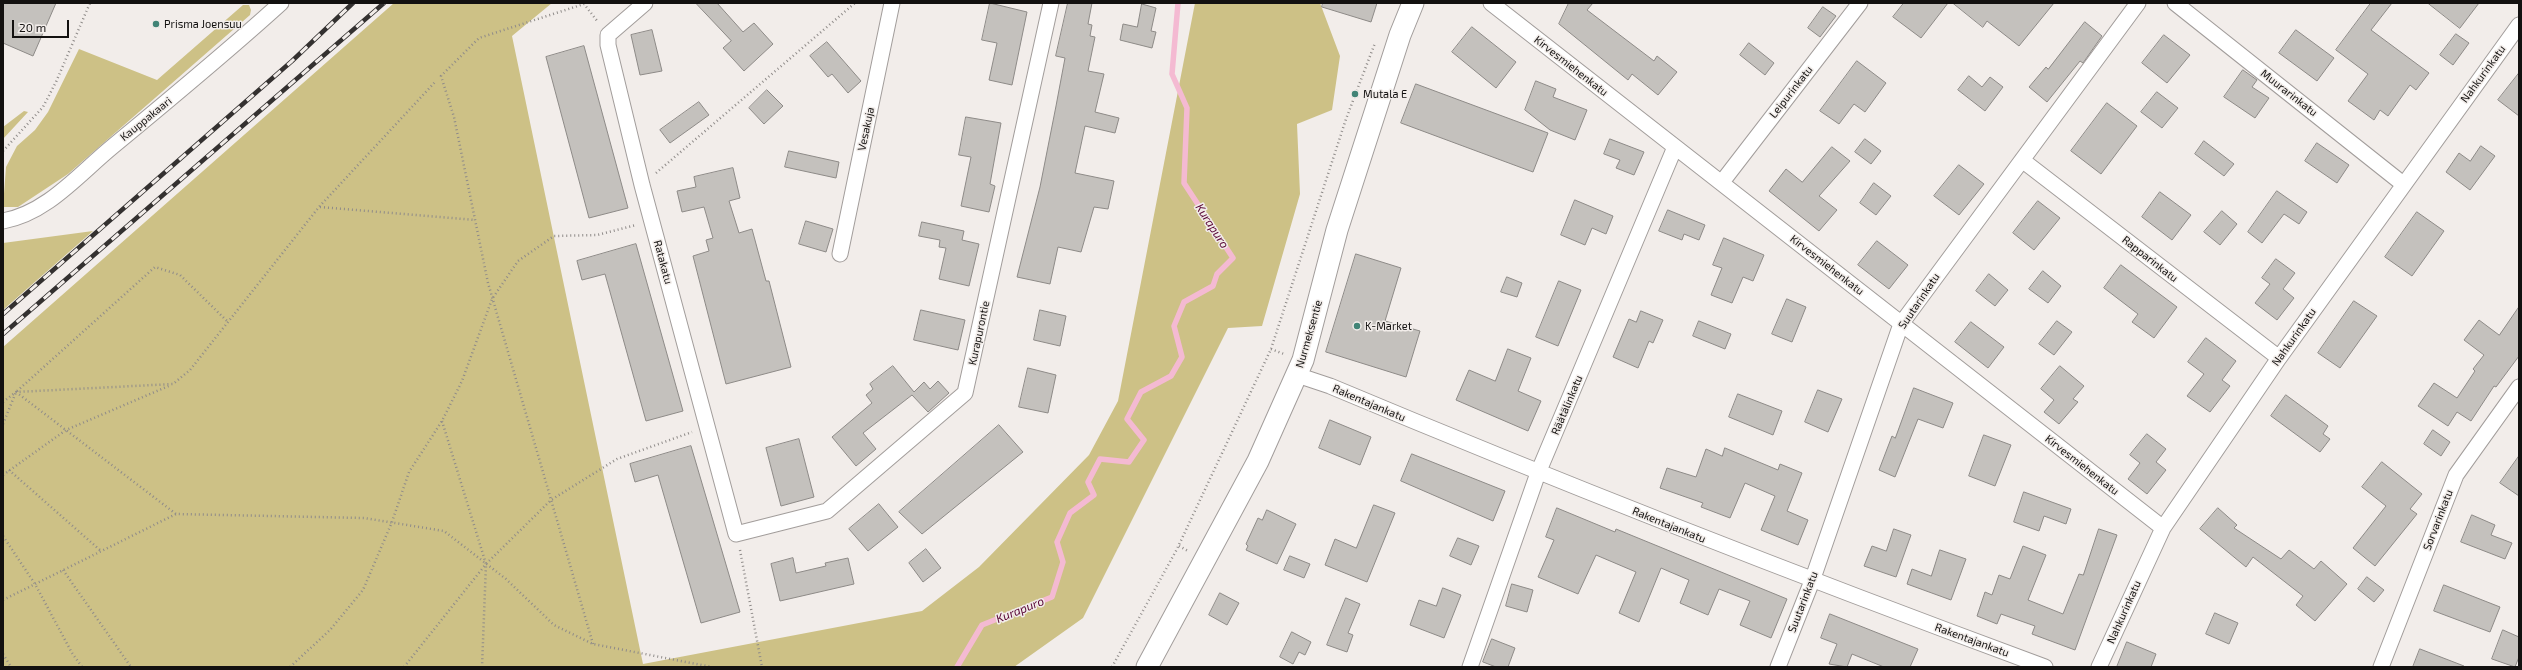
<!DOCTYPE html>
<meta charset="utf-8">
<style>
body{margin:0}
#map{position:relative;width:2522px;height:670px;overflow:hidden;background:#f2edea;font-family:"Exo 2",sans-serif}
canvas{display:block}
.frame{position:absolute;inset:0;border:4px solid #131110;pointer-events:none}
.scale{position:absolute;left:12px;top:20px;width:57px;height:18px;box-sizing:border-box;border:2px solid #131110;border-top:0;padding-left:5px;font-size:12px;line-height:14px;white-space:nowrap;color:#131110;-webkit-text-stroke:3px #f2edea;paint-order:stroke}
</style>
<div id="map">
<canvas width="2522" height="670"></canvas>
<div class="frame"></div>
<div class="scale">20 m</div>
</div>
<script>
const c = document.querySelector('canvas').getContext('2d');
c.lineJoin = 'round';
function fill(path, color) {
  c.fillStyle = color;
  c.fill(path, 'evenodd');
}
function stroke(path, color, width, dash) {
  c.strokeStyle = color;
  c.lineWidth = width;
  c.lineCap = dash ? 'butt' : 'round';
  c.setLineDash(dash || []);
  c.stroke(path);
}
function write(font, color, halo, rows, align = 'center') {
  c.font = font + ' "Exo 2",sans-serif';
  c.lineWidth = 3;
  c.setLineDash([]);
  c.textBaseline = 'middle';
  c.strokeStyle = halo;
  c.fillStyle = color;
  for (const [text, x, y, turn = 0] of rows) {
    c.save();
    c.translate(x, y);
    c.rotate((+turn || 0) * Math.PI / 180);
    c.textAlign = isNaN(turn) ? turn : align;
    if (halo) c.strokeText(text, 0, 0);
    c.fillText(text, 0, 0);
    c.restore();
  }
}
fill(new Path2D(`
 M394,3H552L512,36L643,664L922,611L979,567L1089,455L1118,401L1195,3H1320L1340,56L1332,110L1297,124L1300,194L1262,326L1228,328L1083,618L1014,667H3V347Z
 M243,5H249L251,10L250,15L68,174L18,207H3L6,167L17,146L35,130L48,112L79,49L157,80Z
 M24,111L28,112L3,139V127Z
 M93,231L3,310V243Z`), '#cdc186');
stroke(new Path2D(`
 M957,667L982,625L1052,597L1063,562L1057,542L1070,513L1094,495L1088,482L1100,459L1129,462L1144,440L1127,419L1141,392L1171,376L1182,357L1174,326L1184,302L1213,286L1217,274L1233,258L1184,183L1187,108L1172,74L1178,3`), '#f4bad2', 5.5);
const building = new Path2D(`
 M3,3H56L33,56L3,43Z
 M696,3H717L743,32L754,23L773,44L744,71L723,48L731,41Z
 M990,3L1027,12L1012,85L989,80L997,43L982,40Z
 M1068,3H1092L1088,24L1092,25L1090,36L1095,37L1088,71L1104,74L1095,112L1119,118L1115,133L1085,126L1075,173L1114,181L1108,209L1094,207L1081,252L1058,247L1050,284L1017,277L1040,187L1056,106L1065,58L1056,56Z
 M1323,3H1377L1371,22L1322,7Z
 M1569,3H1593L1587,10L1654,61L1657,56L1677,72L1658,95L1632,74L1628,80L1559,24Z
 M1904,3H1948L1921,38L1893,17Z
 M1953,3H2054L2019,46L1987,21L1983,27Z
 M2371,3H2392L2371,30L2429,73L2416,90L2410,85L2388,116L2380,110L2374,120L2348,101L2368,74L2336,50Z
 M2428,3H2479L2460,28Z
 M1142,4L1156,8L1151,31L1156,32L1152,48L1120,40L1123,24L1137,27Z
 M1823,7L1836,16L1820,37L1808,28Z
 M2085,22L2102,36L2083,63L2080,61L2047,102L2029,87L2046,67L2048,69Z
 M1472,27L1516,62L1496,88L1452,52Z
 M652,30L662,71L640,75L631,35Z
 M2296,30L2334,58L2317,81L2279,53Z
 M2456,34L2469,43L2453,65L2440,55Z
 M2164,35L2190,55L2167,83L2142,63Z
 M827,42L861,81L848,93L832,74L828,77L810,56Z
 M1749,43L1774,63L1765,75L1740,55Z
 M584,46L628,208L589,218L546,57Z
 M1857,61L1886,83L1865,112L1854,104L1839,124L1820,111Z
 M2243,70L2257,80L2252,87L2269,98L2255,118L2224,97Z
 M2519,73V116L2498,100Z
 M1969,76L1982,87L1990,77L2003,87L1985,111L1958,90Z
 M1536,81L1556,89L1553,97L1587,110L1575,140L1550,130L1525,110Z
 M1416,84L1548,133L1533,172L1401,123Z
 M767,90L783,106L764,124L749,108Z
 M2157,92L2178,108L2162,128L2141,112Z
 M699,102L709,115L670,143L660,130Z
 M2107,103L2137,126L2101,174L2071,151Z
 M966,117L1001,123L990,184L995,186L989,212L961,206L971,157L959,155Z
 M1610,139L1644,152L1634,175L1616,168L1620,160L1604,154Z
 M1865,139L1881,151L1871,164L1855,152Z
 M2204,141L2234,164L2224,176L2195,154Z
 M2317,143L2349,165L2337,183L2305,161Z
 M2481,146L2495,156L2470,190L2446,172L2459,153L2470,161Z
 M1832,147L1850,161L1819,196L1837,210L1819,231L1769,191L1786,169L1802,182Z
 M789,151L839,162L836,178L785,167Z
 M1959,165L1984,184L1959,215L1934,196Z
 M733,168L740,198L729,201L739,233L752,229L766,281H769L791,367L726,384L693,256L709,251L706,240L713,238L704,207L682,212L677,191L696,187L694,177Z
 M1874,183L1891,196L1876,215L1860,203Z
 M2277,191L2307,212L2299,224L2284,214L2262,243L2248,232Z
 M2160,192L2191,215L2172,240L2142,217Z
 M1575,200L1613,216L1606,234L1592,228L1585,245L1561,235Z
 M2038,201L2060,218L2034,250L2013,233Z
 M1668,210L1705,225L1699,240L1684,234L1682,240L1659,231Z
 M2222,211L2237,224L2220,245L2204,232Z
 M2417,212L2444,231L2412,276L2385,257Z
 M806,221L833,229L826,252L799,244Z
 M922,222L964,231L962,240L979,244L969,286L939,279L946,248L939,247L940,240L919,236Z
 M1724,238L1764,255L1753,281L1743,277L1732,303L1711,295L1722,268L1713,265Z
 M1877,241L1908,265L1889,289L1858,265Z
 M636,244L683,411L646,421L605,274L582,280L577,261Z
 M1356,254L1401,268L1385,321L1420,331L1406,377L1326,352Z
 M2276,259L2295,273L2283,289L2294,298L2277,320L2255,303L2270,284L2262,278Z
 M2121,265L2177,307L2154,338L2132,322L2138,314L2104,288Z
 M2043,271L2061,286L2048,303L2029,289Z
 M1989,274L2008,290L1995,306L1976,291Z
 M1507,277L1522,283L1517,297L1501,292Z
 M1559,281L1581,290L1558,346L1536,337Z
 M1787,299L1806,307L1792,342L1772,334Z
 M2354,301L2377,316L2340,368L2318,353Z
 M2519,307V356L2496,387L2494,386L2471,421L2457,412L2448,426L2418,406L2434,383L2457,398L2475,371L2473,369L2484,355L2464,340L2479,320L2499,335Z
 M921,310L965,320L958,350L914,340Z
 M1040,310L1066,316L1060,346L1034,340Z
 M1641,311L1663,320L1653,343L1649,341L1638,368L1613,357L1629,319L1636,322Z
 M1699,321L1731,334L1725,349L1693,336Z
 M2057,321L2072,332L2054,355L2039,344Z
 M1971,322L2004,347L1988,368L1955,342Z
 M2206,338L2236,361L2222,380L2230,386L2210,412L2187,396L2204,374L2188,362Z
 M1508,349L1531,358L1518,391L1541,401L1528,431L1456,400L1469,370L1495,381Z
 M893,366L914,392L924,382L930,389L938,381L949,393L928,412L912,395L863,433L876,449L856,466L832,437L872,403L866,395L873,389L870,384Z
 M2060,366L2084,386L2073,399L2078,402L2059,424L2044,412L2054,400L2041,389Z
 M1028,368L1056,375L1048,413L1019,407Z
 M1914,388L1953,403L1943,428L1918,419L1895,477L1879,470L1892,436L1895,438Z
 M1818,390L1842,399L1828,432L1805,422Z
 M1738,394L1782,411L1773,435L1729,417Z
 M2286,395L2328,426L2323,434L2330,439L2320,452L2271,416Z
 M1330,420L1371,437L1360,465L1319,448Z
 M999,425L1023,452L922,534L899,512Z
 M2433,430L2450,442L2441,456L2424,444Z
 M2147,434L2166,449L2156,462L2166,470L2147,494L2128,479L2140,463L2130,455Z
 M1984,435L2011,445L1995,486L1969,476Z
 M799,439L814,497L781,506L766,448Z
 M691,446L740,612L701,623L658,475L635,482L630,464Z
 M1725,448L1778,470L1780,464L1802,473L1787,511L1808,520L1798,545L1761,530L1775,496L1745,483L1730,518L1701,507L1703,503L1660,488L1667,468L1696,477L1706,449L1722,456Z
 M1412,454L1505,491L1493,521L1401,481Z
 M2519,456V496L2500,483Z
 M2382,462L2422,494L2410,509L2417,514L2375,566L2353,548L2386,506L2362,487Z
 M2024,492L2071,509L2066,524L2044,516L2039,531L2014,522Z
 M879,504L898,527L868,551L849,529Z
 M1374,505L1395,513L1367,582L1325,565L1335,539L1356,548Z
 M1557,508L1615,532L1616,529L1787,599L1771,638L1740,625L1750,601L1719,589L1708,615L1680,603L1689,580L1661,568L1639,622L1619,613L1636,572L1596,555L1578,594L1538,577L1554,540L1546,537Z
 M2218,508L2237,525L2234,528L2281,559L2289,550L2314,569L2321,561L2347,584L2315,621L2296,605L2303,596L2253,557L2246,567L2200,529Z
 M1267,510L1296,524L1277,564L1246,550L1248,546L1246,544L1258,518L1262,520Z
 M2472,515L2495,525L2491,535L2512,543L2505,559L2461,542Z
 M1894,529L1911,535L1896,577L1864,566L1872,546L1886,551Z
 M2099,529L2117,535L2075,650L2032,634L2035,626L2001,614L1997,624L1977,616L1985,592L1992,595L1999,575L2010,579L2023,546L2046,555L2028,600L2063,614L2079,574L2083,575Z
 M1458,538L1479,546L1471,565L1450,556Z
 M926,549L941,568L923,582L909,563Z
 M1940,550L1966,559L1951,600L1907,584L1912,569L1931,576Z
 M1290,556L1310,564L1304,578L1284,570Z
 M793,558L796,573L826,566L825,563L848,558L854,584L780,601L771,564Z
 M2367,577L2384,590L2374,602L2358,589Z
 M1512,584L1533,590L1527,612L1506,606Z
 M2444,585L2500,607L2490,632L2434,611Z
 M1443,588L1461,595L1444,638L1410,625L1419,600L1436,606Z
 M1220,593L1239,603L1227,625L1209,615Z
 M1346,598L1360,604L1348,633L1353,635L1347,652L1327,645Z
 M2215,613L2238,623L2229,644L2206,634Z
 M1830,614L1918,649L1910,667H1884L1852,654L1847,667L1829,664L1837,644L1821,638Z
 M2503,630L2519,637V657L2515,667L2492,659Z
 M1292,632L1311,642L1305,655L1299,652L1293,664L1280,657Z
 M1492,639L1515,648L1508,667H1496L1483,662Z
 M2127,642L2156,654L2151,667H2117Z
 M2420,649L2464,666V667H2413Z`);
fill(building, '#c4c1bd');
stroke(building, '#8d8a87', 1);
const street = new Path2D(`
 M645,3L608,35V45L642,185L736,534L827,511L965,393L1051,3
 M1491,3L2163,528
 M2175,3L2403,184
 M2022,160L2279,358
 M1722,182L1860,3
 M3,221C47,213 78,175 112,147C169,100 226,53 281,3
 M840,254L892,3
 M1297,375L1330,386C1566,485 1804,578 2045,667
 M1470,667L1538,473L1675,147
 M1778,667L1812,581L1901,324L2138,3
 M2099,667L2163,528L2279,358L2519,25
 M2381,667L2456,475L2519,387`);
const secondary = new Path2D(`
 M1147,667L1258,461L1303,360L1337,230L1400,35L1413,3`);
stroke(street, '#a29d9b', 17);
stroke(secondary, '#a29d9b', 23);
stroke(new Path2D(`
 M3,151L43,107L56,82L90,3
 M656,173L855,3
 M320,207L475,220
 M1271,349L1284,354
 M16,392L176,514
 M3,402L16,392L173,384L190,370L319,207L436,81
 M442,421L486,564L482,667
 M3,424L16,392L155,267L180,275L228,322
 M9,470L101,551
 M3,475L66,430L171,385
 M3,536L35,584L72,653L82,667
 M1179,546L1188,551
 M740,550L762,667
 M63,570L131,667
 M3,600L176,514L364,518L444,531L506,579L554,625L593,644L712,667
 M593,644L488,283L454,117L441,76L479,38L584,4L598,22
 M3,654L11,667
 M290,667L330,630L363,590L392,522L409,472L442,421L462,381L492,299L518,261L554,236L597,235L636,225
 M404,667L486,564L551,500L617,459L692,432
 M1112,667L1177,549L1271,349L1346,119L1375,43`), '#8f8b89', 2.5, [1, 3]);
stroke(street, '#fff', 15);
stroke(secondary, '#fff', 21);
const rail = new Path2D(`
 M3,314L292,61L353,3
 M3,334L384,3`);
stroke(rail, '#343130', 4.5);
stroke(rail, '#f2edea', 3, [9]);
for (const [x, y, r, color] of [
 [156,24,4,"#418476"],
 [1355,94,4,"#418476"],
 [1357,326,4,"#418476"]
]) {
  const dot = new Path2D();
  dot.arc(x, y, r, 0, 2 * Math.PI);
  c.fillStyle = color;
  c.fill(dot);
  stroke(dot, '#f2edea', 1.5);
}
write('11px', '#131110', '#f2edea', [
 ["Prisma Joensuu",164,24],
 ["Mutala E",1363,94],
 ["K-Market",1365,326]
], 'left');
write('11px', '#131110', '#f2edea', [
 ["Kirvesmiehenkatu",1571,66,38],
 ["Nahkurinkatu",2483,74,-54],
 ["Leipurinkatu",1791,92,-52],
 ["Muurarinkatu",2289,93,38],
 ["Kauppakaari",146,119,-39],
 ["Vesakuja",866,129,-78],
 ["Rapparinkatu",2150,259,38],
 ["Ratakatu",663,262,75],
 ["Kirvesmiehenkatu",1827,265,38],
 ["Suutarinkatu",1919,301,-56],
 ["Kurapurontie",979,333,-78],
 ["Nurmeksentie",1309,334,-74],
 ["Nahkurinkatu",2294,337,-55],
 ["Rakentajankatu",1369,403,23],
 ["Räätälinkatu",1567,405,-67],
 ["Kirvesmiehenkatu",2082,465,38],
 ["Sorvarinkatu",2438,520,-69],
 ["Rakentajankatu",1669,525,22],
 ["Suutarinkatu",1803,602,-69],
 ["Nahkurinkatu",2124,612,-66],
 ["Rakentajankatu",1972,640,20]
]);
write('italic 12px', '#590636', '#f2edea', [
 ["Kurapuro",1212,226,57],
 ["Kurapuro",1020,610,-22]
]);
</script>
